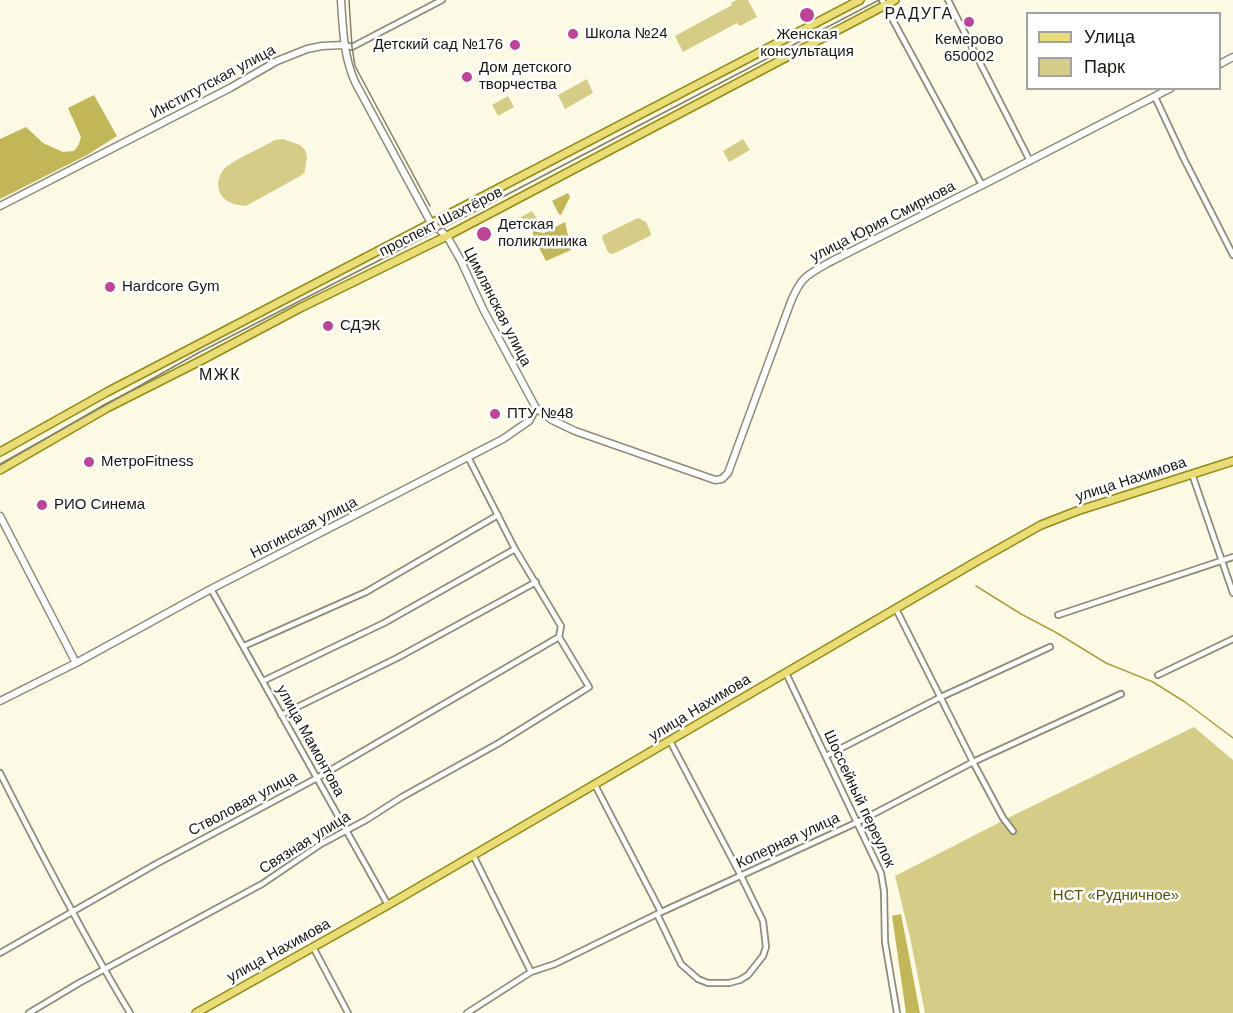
<!DOCTYPE html>
<meta charset="utf-8">
<style>
body{margin:0}
#map{position:relative;width:1233px;height:1013px;overflow:hidden;background:#fcfae4;font-family:Helvetica,sans-serif}
canvas{display:block}
.legend{position:absolute;left:1026px;top:12px;width:195px;height:78px;box-sizing:border-box;background:#fff;border:2px solid #a3a29f;margin:0;padding:8px 10px;list-style:none;font-size:18px;color:#181710}
.legend li{display:flex;align-items:center;gap:12px;height:30px}
.legend b{width:30px;border:2px solid #a3a29f}
</style>
<div id="map">
<canvas width="1233" height="1013"></canvas>
<ul class="legend">
<li><b style="height:8px;background:#e8dd77"></b>Улица</li>
<li><b style="height:16px;background:#d5cd87"></b>Парк</li>
</ul>
</div>
<script>
const c = document.querySelector('canvas').getContext('2d');
c.lineJoin = 'round';
function fill(path, color) {
  c.fillStyle = color;
  c.fill(path, 'evenodd');
}
function stroke(path, color, width, dash) {
  c.strokeStyle = color;
  c.lineWidth = width;
  c.lineCap = dash ? 'butt' : 'round';
  c.setLineDash(dash || []);
  c.stroke(path);
}
function write(font, color, halo, rows, align = 'center') {
  c.font = font + ' Helvetica,sans-serif';
  c.lineWidth = 5;
  c.setLineDash([]);
  c.textBaseline = 'middle';
  c.strokeStyle = halo;
  c.fillStyle = color;
  for (const [text, x, y, turn = 0] of rows) {
    c.save();
    c.translate(x, y);
    c.rotate((+turn || 0) * Math.PI / 180);
    c.textAlign = isNaN(turn) ? turn : align;
    if (halo) c.strokeText(text, 0, 0);
    c.fillText(text, 0, 0);
    c.restore();
  }
}
fill(new Path2D(`
 M736,0H748L757,17L740,26L737,23L683,52L675,36L732,5L731,3Z
 M587,79L593,93L565,109L558,95Z
 M508,96L514,107L498,116L492,105Z
 M283,139L300,145L305,150L307,157L305,171L302,175L246,206C236,205 227,203 221,195C216,186 218,175 225,168C234,160 263,147 275,140Z
 M743,139L750,150L729,162L723,151Z
 M532,211L540,223L528,230L521,217Z
 M638,218L646,222L651,233L650,236L615,253L611,254L608,252L602,238L603,235Z
 M1194,727L1233,760V1013H925L910,937L895,876L1012,816Z`), '#d5cd87');
fill(new Path2D(`
 M94,95L117,136L87,155L0,199V139L26,127L43,143L63,152L74,151L79,144L81,137L68,108Z
 M568,193L570,197L561,215L559,214L552,201Z
 M565,222L571,250L546,261L533,236V231L544,233Z
 M901,914L920,1013H906L892,916Z`), '#c2b758');
stroke(new Path2D(`
 M976,586L1021,614L1057,633L1106,663L1153,682L1185,702L1233,738`), '#ada142', 1.5);
const street = new Path2D(`
 M882,0L982,185
 M948,0L1030,161
 M344,45L352,47L442,0
 M1155,97L1184,159L1233,255
 M1192,474L1233,593
 M211,589L388,905
 M896,609L973,762L1003,818L1013,831
 M1058,615L1233,557
 M244,646L366,592L498,515
 M786,673L881,873L884,891L885,942L897,1013
 M1158,675L1233,639
 M263,681L384,623L515,549
 M281,715L397,658L536,582
 M826,756L941,697L1050,647
 M0,773C41,854 83,935 130,1013
 M595,785L661,912
 M473,855L531,972
 M657,914L681,964L698,979L708,983H729L740,980L748,975L763,956L766,947L763,921L741,876L670,741
 M313,947L348,1013
 M0,953L156,864L317,778L559,637
 M29,1013L79,983L262,884L321,844L366,820L402,797L499,743L589,687L559,637L561,626L515,549L468,457
 M467,1013L531,972L555,964L657,914L858,822L973,762L1121,694`);
const secondary = new Path2D(`
 M341,0C343,28 343,55 355,82L431,223L447,236L461,261L483,309L536,408L552,420L575,431L715,480L722,479L728,473L790,304C801,276 807,275 832,261L1004,174L1171,88
 M1220,64L1233,57
 M0,206L230,88L277,61L307,49L322,46L344,45
 M0,516L76,663
 M0,701L76,663L211,589L503,439L529,421L536,408`);
const primary = new Path2D(`
 M0,452L107,392L860,0
 M0,470L107,408L202,360L300,308L447,236L895,0
 M196,1013L388,905L979,560L1041,525L1077,511L1233,461`);
stroke(street, '#8e8c78', 8);
stroke(secondary, '#8e8c78', 9);
stroke(primary, '#958918', 10);
stroke(street, '#fff', 4.5);
stroke(secondary, '#fff', 6);
stroke(primary, '#e8dd77', 7);
stroke(new Path2D(`
 M349,0L352,47L355,66L430,206
 M0,464L200,352L468,215L879,0`), '#807f71', 1.5);
for (const [x, y, r, color] of [
 [807,15,8,"#bd4497"],
 [969,22,6,"#bd4497"],
 [573,34,6,"#bd4497"],
 [515,45,6,"#bd4497"],
 [467,77,6,"#bd4497"],
 [484,234,8,"#bd4497"],
 [110,287,6,"#bd4497"],
 [328,326,6,"#bd4497"],
 [495,414,6,"#bd4497"],
 [89,462,6,"#bd4497"],
 [42,505,6,"#bd4497"]
]) {
  const dot = new Path2D();
  dot.arc(x, y, r, 0, 2 * Math.PI);
  c.fillStyle = color;
  c.fill(dot);
  stroke(dot, '#fff', 2);
}
write('15px', '#181710', '#fff', [
 ["Школа №24",585,34],
 ["Женская",807,35,"center"],
 ["консультация",807,52,"center"],
 ["Кемерово",969,40,"center"],
 ["650002",969,57,"center"],
 ["Детский сад №176",503,45,"right"],
 ["Дом детского",479,68],
 ["творчества",479,85],
 ["Детская",498,225],
 ["поликлиника",498,242],
 ["Hardcore Gym",122,287],
 ["СДЭК",340,326],
 ["ПТУ №48",507,414],
 ["МетроFitness",101,462],
 ["РИО Синема",54,505]
], 'left');
write('15px', '#181710', '#fff', [
 ["Институтская улица",213,82,-28],
 ["проспект Шахтёров",441,222,-27],
 ["улица Юрия Смирнова",883,222,-27],
 ["Цимлянская улица",497,307,63],
 ["улица Нахимова",1131,480,-18],
 ["Ногинская улица",304,528,-27],
 ["улица Нахимова",700,708,-31],
 ["улица Мамонтова",310,741,61],
 ["Шоссейный переулок",859,799,65],
 ["Стволовая улица",243,804,-28],
 ["Коперная улица",788,841,-25],
 ["Связная улица",305,843,-32],
 ["улица Нахимова",279,951,-29]
]);
write('15px', '#5b5307', '#fff', [
 ["НСТ «Рудничное»",1116,896]
]);
c.letterSpacing = '1.5px';
write('16px', '#181710', '#fff', [
 ["РАДУГА",919,15],
 ["МЖК",220,376]
]);
c.letterSpacing = '0px';
</script>
